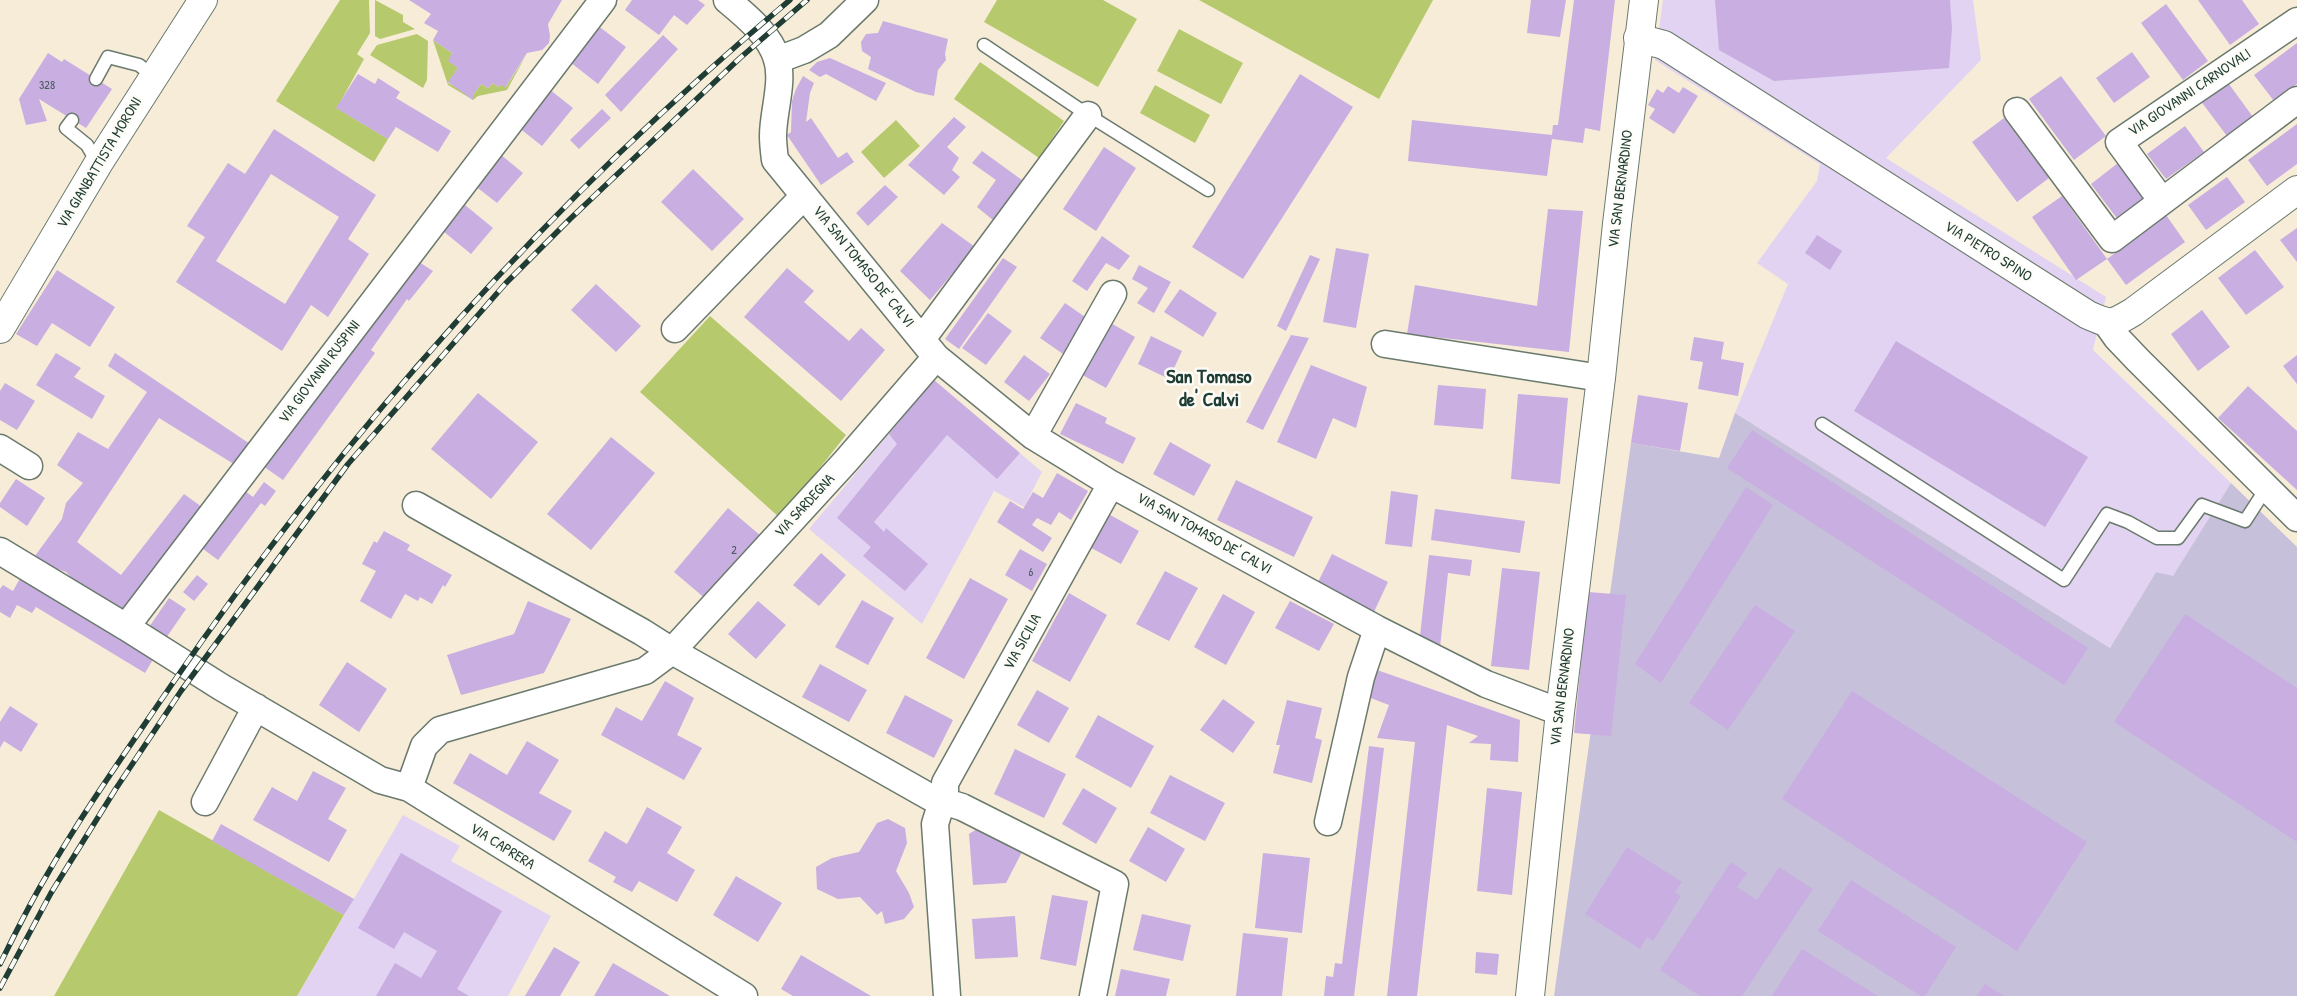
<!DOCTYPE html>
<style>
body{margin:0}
canvas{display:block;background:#f6ecd8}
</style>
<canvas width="2297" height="996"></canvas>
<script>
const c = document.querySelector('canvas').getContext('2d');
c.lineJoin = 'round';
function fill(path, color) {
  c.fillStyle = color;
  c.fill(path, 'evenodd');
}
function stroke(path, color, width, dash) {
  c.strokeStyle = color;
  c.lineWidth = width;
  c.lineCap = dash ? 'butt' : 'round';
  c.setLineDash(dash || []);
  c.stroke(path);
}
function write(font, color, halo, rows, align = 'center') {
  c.font = font + ' "Patrick Hand",sans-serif';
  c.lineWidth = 5;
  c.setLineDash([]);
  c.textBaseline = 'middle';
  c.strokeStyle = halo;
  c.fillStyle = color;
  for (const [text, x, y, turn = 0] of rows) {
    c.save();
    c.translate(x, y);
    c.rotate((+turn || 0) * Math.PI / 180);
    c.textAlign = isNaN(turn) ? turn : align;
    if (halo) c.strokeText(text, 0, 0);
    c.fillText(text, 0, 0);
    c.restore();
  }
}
fill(new Path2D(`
 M1663,0H1973L1981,60L1886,158L2106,297L2093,350L2231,483L2173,577L2156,572L2110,648L1735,413L1788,284L1757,263L1817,181L1820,164L1655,60Z
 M934,380L1042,472L1024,507L994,491L922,624L809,529Z
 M403,815L460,846L451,861L551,916L508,996H297Z`), '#e3d3f2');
fill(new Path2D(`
 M1735,413L2110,648L2156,572L2173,576L2231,483L2297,547V996H1554L1631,443L1719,458Z`), '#c6c0da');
fill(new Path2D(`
 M340,0H369L370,33L357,54L364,59L337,108L388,139L374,162L276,101Z
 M375,0L403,15V22L415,29L380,39L375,36Z
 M997,0H1103L1137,19L1098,87L984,22Z
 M1199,0H1433L1379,99Z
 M1179,29L1243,63L1221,104L1157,71Z
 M417,34L428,41L427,80L423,88L370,55L377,45Z
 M433,40L452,53L449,61L458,68L448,83L473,95L481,84L488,88L493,83L498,87L501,84L506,87L525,57L507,90L478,96L473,100L448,85Z
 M980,62L1064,121L1039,158L954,99Z
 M1155,85L1210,115L1195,143L1140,113Z
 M896,120L920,146L884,178L861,152Z
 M710,316L846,435L780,518L640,392Z
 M159,810L344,915L297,996H54Z`), '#b6ca6d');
fill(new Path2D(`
 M409,0H562L548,24L550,36L549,43L542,50L527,53L505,88L501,84L498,87L493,83L488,88L481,84L473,95V100L448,82L458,68L448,61L452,53L433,40L438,31L424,23L431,14Z
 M632,0H698L705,5L687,25L674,15L659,35L625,10Z
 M1531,0H1566L1560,37L1527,33Z
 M1574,0H1615L1600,131L1585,128L1583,143L1552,139L1547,176L1408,161L1412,120L1552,135L1553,125H1558Z
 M1715,0H1950L1952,29L1949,68L1774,81L1719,50Z
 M2198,0H2242L2259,24L2230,45Z
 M2166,4L2208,61L2183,80L2141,23Z
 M883,21L948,39L945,54L946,60L938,70L934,96L916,92L868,69L871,57L862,51L861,42L866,34L878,33Z
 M597,25L626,47L598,84L570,62Z
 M663,35L678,49L621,112L605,95Z
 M2297,43V84L2274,101L2254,75Z
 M2132,52L2150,77L2114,103L2096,78Z
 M48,53L62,62L64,59L112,89L86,128L39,99L47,121L26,125L19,99Z
 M830,58L886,83L876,101L826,74L820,77L809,70L817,62Z
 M358,74L375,84L378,78L400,92L396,98L451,131L438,152L396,127L388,139L336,108Z
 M1300,74L1353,107L1243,279L1192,247Z
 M803,76L814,83L810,93L806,122L811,118L838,158L847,152L854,162L821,185L787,135L791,132L792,101L796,89Z
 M2061,76L2106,136L2074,160L2029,99Z
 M2226,80L2253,117L2227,136L2200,100Z
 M1668,86L1679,93L1683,87L1698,96L1674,134L1649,118L1655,109L1648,105L1657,89L1663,93Z
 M549,89L573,108L542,146L518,127Z
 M602,109L611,118L579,149L570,140Z
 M954,117L966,127L947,147L959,158L952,170L960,177L944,195L908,165Z
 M2004,118L2049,178L2017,202L1972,142Z
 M2297,124V164L2267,186L2248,160Z
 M2185,126L2204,152L2166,179L2147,154Z
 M274,129L376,195L348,239L369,254L328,317L311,305L282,351L176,282L205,237L187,226L228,163L245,174ZM271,174L339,217L285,304L216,261Z
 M1104,147L1136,168L1096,231L1063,209Z
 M982,151L1026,183L994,221L977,207L996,180L972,163Z
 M500,154L523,173L497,203L474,185Z
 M2118,163L2147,201L2119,221L2091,184Z
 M693,169L744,219L712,251L661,202Z
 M2227,177L2245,202L2206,230L2188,205Z
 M885,185L898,197L868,226L856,213Z
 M2062,196L2107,259L2076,280L2032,217Z
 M465,205L493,228L471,254L443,231Z
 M1548,209L1583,211L1569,352L1407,334L1415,285L1537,306Z
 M2166,215L2185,242L2126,285L2107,259Z
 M942,223L975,247L930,300L900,271Z
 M2297,228V262L2280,240Z
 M1817,235L1842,251L1830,270L1805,253Z
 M1102,236L1130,256L1119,270L1106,263L1087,291L1072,281Z
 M1336,248L1369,254L1356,328L1323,322Z
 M2255,250L2284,287L2246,315L2218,278Z
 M1310,255L1320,259L1286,331L1277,326Z
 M1003,258L1017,267L959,349L945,339Z
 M416,260L433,271L409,301L407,299L371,350L375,353L283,480L260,464Z
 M1139,265L1171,282L1154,313L1137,303L1148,288L1132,279Z
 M787,268L814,291L804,302L849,341L861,328L885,350L841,401L744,317Z
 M57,270L115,307L90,347L52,323L37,346L16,334Z
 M596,284L641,326L616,352L571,310Z
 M1180,289L1217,313L1203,337L1164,312Z
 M1065,303L1088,319L1063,354L1040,338Z
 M2202,310L2230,347L2198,371L2171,334Z
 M988,313L1012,331L986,365L962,348Z
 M1109,322L1135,337L1106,388L1079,373Z
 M1291,335L1309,338L1263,430L1246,422Z
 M1151,336L1182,351L1169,379L1138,364Z
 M1694,337L1724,342L1721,359L1744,363L1738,396L1698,389L1703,362L1690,360Z
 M1896,341L2088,457L2045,527L1854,411Z
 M56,353L81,368L74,377L105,396L92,419L36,385Z
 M115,353L253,446L237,466L159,418L77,542L121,575L184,494L206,510L124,617L85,592L66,572L32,560L62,519L66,503L83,483L57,465L78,432L108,449L147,392L108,366Z
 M1024,355L1050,374L1029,401L1004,382Z
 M2297,355V384L2283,366Z
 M1311,365L1367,387L1356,428L1333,418L1316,459L1277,442Z
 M934,380L1020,453L997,479L947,435L874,522L884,532L886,528L928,564L905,591L863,556L871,547L837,518L897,444L889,434Z
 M5,383L35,401L17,430L0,420V391Z
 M1438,385L1486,389L1483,429L1434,425Z
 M2248,386L2297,431V490L2218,418Z
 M478,393L538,442L491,499L431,449Z
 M1518,394L1568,398L1560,484L1511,479Z
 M1638,395L1688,403L1680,451L1631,443Z
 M1076,403L1107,418L1105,423L1136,438L1123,464L1060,434Z
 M1752,430L2088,648L2064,685L1727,468Z
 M611,437L655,473L591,550L547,514Z
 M1170,442L1211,465L1194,496L1153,474Z
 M1057,473L1088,491L1071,520L1059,512L1051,525L1037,518L1032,525L1052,538L1043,552L997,522L1010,501L1023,509L1033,492L1043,498Z
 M16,479L45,498L27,526L0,507V503Z
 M1236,480L1313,517L1294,557L1217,520Z
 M264,482L276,491L265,506L261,503L218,560L199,546L241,488L253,497Z
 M1746,487L1773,505L1661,683L1635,664Z
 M1391,491L1418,495L1412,547L1385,544Z
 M728,508L761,536L707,600L674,572Z
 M1435,509L1525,521L1520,553L1431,540Z
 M1103,511L1139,531L1121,564L1084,544Z
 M384,531L410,545L407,550L452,575L445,587L443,585L432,604L420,597L418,601L405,594L391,619L360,601L376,571L362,564L374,541L377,543Z
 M1020,549L1047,564L1032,591L1005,575Z
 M821,553L846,575L819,606L793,585Z
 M1332,554L1388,582L1373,614L1316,586Z
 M1429,555L1472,560L1470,576L1448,573L1440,647L1420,636Z
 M1502,568L1540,572L1529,670L1491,666Z
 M1165,571L1198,588L1169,641L1136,624Z
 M22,575L155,656L145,673L36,607L32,613L17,605L10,618L0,612V589L3,585L13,591Z
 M197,575L208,584L194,601L183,592Z
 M970,578L1008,599L964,679L926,658Z
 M1588,592L1626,595L1611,736L1574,733Z
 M1069,593L1107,615L1070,682L1032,661Z
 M1223,594L1255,612L1226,665L1194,647Z
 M169,598L186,609L164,641L147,630Z
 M862,600L894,618L868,665L835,647Z
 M528,601L571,619L544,673L461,695L447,655L514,634Z
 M758,601L786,625L756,659L728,634Z
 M1290,601L1334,624L1319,651L1275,628Z
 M1755,605L1795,631L1728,730L1689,703Z
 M2185,614L2297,688V842L2114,722Z
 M347,662L387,689L359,732L319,705Z
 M820,664L867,690L849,722L802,697Z
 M1377,670L1520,720L1518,762L1490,760L1491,744L1469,743L1478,736L1447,725L1417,996H1387L1415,742L1377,738L1389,705L1368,697Z
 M665,681L694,698L677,735L702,748L684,780L601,735L616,707L642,721Z
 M1037,690L1069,708L1049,743L1017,725Z
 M1852,691L2087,842L2017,951L1782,799Z
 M905,695L953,720L934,758L886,733Z
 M1223,699L1255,722L1233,753L1200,730Z
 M1287,700L1322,708L1315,738L1322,740L1312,783L1273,773L1280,745H1276Z
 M10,706L38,724L21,752L4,741L0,748V722Z
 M1098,715L1154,746L1131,788L1075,757Z
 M527,741L559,760L539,793L572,811L554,841L453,783L470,753L507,775Z
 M1369,746L1384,748L1354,996H1324L1326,976L1333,977L1335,963L1342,964Z
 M1015,749L1066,774L1044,818L994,794Z
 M313,771L346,788L328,819L347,830L329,862L253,820L272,787L297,801Z
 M1170,775L1225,803L1205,841L1150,813Z
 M1083,788L1117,808L1096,844L1062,824Z
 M1487,788L1522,792L1512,895L1477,891Z
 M647,807L682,827L667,853L695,870L677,902L639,881L632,892L613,882L616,877L588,861L605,831L627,844Z
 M888,819L905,828L907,843L896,871L909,893L914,907L904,919L885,924L882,911L877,915L860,897L838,899L817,889L816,867L832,858L859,852L877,823Z
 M221,824L354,899L344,915L212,841Z
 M980,827L1023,850L1006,883L973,885L969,834Z
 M1148,827L1185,849L1166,882L1129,861Z
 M1627,847L1682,882L1675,892L1681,896L1653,941L1647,937L1640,949L1585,914Z
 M401,853L502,911L457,989L469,996H376L395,963L421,978L437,951L404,932L394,949L358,928Z
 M1263,853L1310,858L1302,933L1255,928Z
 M1731,862L1747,873L1737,887L1757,900L1779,867L1813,889L1742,996H1700L1660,970Z
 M736,876L782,903L758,942L713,915Z
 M1851,880L1956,947L1925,996H1921L1818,931Z
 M1052,895L1088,901L1076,966L1040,959Z
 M1142,914L1191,925L1183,961L1133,950Z
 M1015,916L1018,957L975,959L972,919Z
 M1243,933L1288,938L1282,996H1236Z
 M554,947L580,962L560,996H525Z
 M1802,949L1878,996H1772Z
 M1476,952L1499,954L1497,975L1475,973Z
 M801,955L871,996H793L781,989Z
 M613,963L670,996H594Z
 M1121,969L1170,979L1166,996H1115Z
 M1985,984L2004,996H1977Z`), '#c9aee1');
const service = new Path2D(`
 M984,45L1088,115L1208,190
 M96,79L108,57L139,65L153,76
 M72,120L66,128L87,145L98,164
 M1822,424L2064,580L2107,514L2128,522L2157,538H2178L2202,505L2245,521L2267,487`);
const minor = new Path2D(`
 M727,0C745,15 770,35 777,59C784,82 773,112 773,136C773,144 774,152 775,160L936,357L1033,436L1111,484L1377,629L1486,684L1560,712
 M777,60L804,50L829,35L865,0
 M2017,111L2112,239L2297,100
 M2162,201L2119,142L2297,21
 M2107,324L2117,338L2138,360L2297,518
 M675,329L804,196
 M922,339L1088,115
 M1385,344L1601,378
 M1033,436L1113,294
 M0,448L29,466
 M416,505L642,632L672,651L846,461L936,357
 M0,551L126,627L603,0
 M126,627L221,687L380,780L409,788L744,996
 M409,788L424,746L440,730L645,671L672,651L930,797L962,807L1115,884L1093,996
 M205,802L256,707
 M1328,822L1361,677L1377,629
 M947,996L935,824L939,811L945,803V783L1111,484`);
const tertiary = new Path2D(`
 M1638,38L1664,45L2088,315C2111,325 2111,325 2133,312L2297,190`);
const secondary = new Path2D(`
 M0,329L98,164L203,0
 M1530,996L1560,712L1601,378L1617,224L1644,0`);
stroke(service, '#6a7a6d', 15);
stroke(minor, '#6a7a6d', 29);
stroke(tertiary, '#6a7a6d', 30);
stroke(secondary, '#6a7a6d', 30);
stroke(service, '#fff', 12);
stroke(minor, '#fff', 26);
stroke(tertiary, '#fff', 28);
stroke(secondary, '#fff', 28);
const rail = new Path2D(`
 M0,964C14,936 28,907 44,880C81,815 125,753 168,690C343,433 552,199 790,0
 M0,988L51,893L115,790L181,691L348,464L506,283L570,219L740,58L807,0`);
stroke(rail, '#1f3d34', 5.5);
stroke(rail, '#fdfcf7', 4, [11]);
write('12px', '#4a595f', null, [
 ["328",47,86],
 ["2",734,551],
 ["6",1031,573]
]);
write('15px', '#1f3d34', '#fdfcf7', [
 ["VIA GIOVANNI CARNOVALI",2190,93,-34],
 ["VIA GIANBATTISTA MORONI",100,163,-59],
 ["VIA SAN BERNARDINO",1621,189,-83],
 ["VIA PIETRO SPINO",1988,252,32],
 ["VIA SAN TOMASO DE' CALVI",863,267,51],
 ["VIA GIOVANNI RUSPINI",320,372,-53],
 ["VIA SARDEGNA",805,506,-47],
 ["VIA SAN TOMASO DE' CALVI",1204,534,29],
 ["VIA SICILIA",1023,642,-61],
 ["VIA SAN BERNARDINO",1563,687,-83],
 ["VIA CAPRERA",502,847,32]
]);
write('bold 20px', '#1f3d34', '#fdfcf7', [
 ["San Tomaso",1209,378],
 ["de' Calvi",1209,401]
]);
</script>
